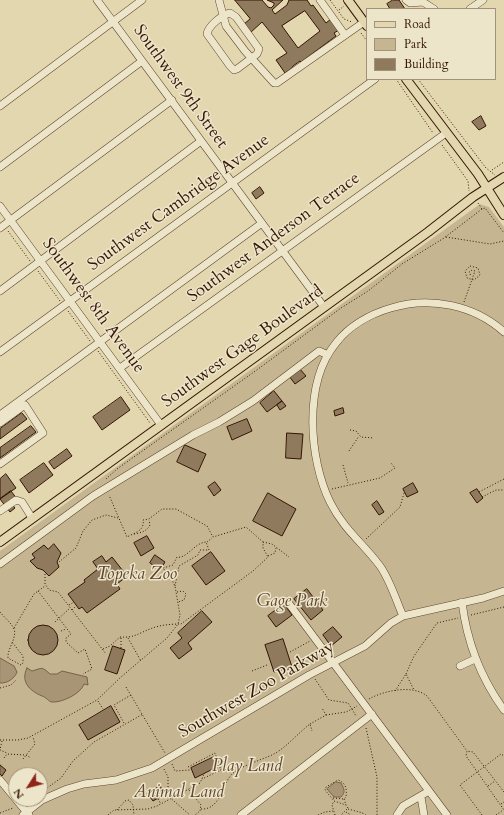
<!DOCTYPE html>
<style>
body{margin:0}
#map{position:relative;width:504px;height:815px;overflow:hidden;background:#e2d7ae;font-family:Cardo,serif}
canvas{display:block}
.legend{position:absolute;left:366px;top:8px;width:130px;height:72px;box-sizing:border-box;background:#ece5ca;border:1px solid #a3927b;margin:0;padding:5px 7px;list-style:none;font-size:12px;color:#351505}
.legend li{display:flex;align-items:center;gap:8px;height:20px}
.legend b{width:20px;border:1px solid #a3927b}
.north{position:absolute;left:8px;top:767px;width:40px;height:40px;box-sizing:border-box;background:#ece5ca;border:1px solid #a3927b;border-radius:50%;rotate:234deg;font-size:11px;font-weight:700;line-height:16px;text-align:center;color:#351505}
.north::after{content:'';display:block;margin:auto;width:14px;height:18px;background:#8f2418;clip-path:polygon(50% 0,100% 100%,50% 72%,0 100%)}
</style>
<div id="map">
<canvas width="504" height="815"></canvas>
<ul class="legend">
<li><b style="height:5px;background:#e2d7ae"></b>Road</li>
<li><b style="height:11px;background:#c5b691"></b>Park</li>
<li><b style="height:11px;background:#8f7a5d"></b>Building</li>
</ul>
<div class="north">N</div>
</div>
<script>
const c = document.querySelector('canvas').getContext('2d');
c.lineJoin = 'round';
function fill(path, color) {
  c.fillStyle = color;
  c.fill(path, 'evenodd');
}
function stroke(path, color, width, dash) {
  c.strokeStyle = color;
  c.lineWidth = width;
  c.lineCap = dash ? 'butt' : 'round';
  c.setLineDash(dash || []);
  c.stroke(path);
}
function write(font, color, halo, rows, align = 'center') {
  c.font = font + ' Cardo,serif';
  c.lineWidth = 3;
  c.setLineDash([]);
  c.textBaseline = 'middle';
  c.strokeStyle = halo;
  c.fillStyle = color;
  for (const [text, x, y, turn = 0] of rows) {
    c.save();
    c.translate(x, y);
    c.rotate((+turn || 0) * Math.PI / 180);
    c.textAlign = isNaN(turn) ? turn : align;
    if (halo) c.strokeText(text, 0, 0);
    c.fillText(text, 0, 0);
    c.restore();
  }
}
fill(new Path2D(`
 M480,204L489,207L504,227V815H0V551ZM16,775H40V799H16Z`), '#c5b691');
const water = new Path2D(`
 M0,658L14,666L17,672C15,678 7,684 0,683Z
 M27,668L32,671C43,668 41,666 50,674H57L62,671L87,677L88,685L84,684C81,694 61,703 52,702C49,702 46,697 42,696C30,691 20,682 27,668Z
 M336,782L341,783C344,789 346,792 341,797H334L327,789Z`);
fill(water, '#a79575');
stroke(water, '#796248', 1);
const building = new Path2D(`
 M235,0H262L268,7L271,8L274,5V3L267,0H283L272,10L275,14L287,5L289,0H307L311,6L313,5L326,23L331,19L339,30L334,33L336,36L301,62L300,61L293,66L292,68L285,73L276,60L287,53L262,22L250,33L244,24L250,19ZM305,11L320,31L298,48L282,26Z
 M393,0H399L405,9H390L387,4Z
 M481,116L486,126L479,130L472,122Z
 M260,187L264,193L256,199L252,193Z
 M299,368L306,376L295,384L289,376Z
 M274,391L282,401L267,412L260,403Z
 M121,397L130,410L102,430L93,417Z
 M282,401L286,406L280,410L277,405Z
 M343,408L344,413L335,416L334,411Z
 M22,413L27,419L0,439V429Z
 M247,419L252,431L232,440L227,427Z
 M31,426L36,432L0,458V448Z
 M287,433L303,434L301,459L286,458Z
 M185,445L206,454L198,472L177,462Z
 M67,449L72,456L54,469L49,462Z
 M44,463L53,475L29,493L20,480Z
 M6,474L16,488L0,499V479Z
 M215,482L221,490L214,496L208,487Z
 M413,483L418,492L407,497L403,489Z
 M477,489L483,498L477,503L470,493Z
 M11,491L17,499L11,503L15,508L10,512L0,499Z
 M268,493L296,509L282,536L253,521Z
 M377,501L384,512L379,515L372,505Z
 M147,536L154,548L141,556L134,543Z
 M54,544L61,553L57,562L59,567L49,576L43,570L37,568L30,561L35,558L32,554L44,545L48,549Z
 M211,552L225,571L206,585L192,566Z
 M155,555L165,562L160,570L150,563Z
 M102,556L106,562L112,557L127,576L117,584L120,589L87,613L82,607L79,609L68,594L85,582L84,580L98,569L93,562Z
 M307,589L323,610L311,620L294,599Z
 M284,604L292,615L276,627L268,616Z
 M202,611L212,622L188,643L192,649L179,659L170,648L182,638L178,633Z
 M28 640a15 15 0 1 1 30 0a15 15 0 1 1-30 0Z
 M333,627L342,637L331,646L323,635Z
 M283,639L292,667L274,672L265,645Z
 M113,646L125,650L117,674L105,670Z
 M111,706L120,722L88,740L79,725Z
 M214,757L219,766L195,778L191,768Z
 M0,765L6,770L2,776L0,774Z
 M160,786L165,794L153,801L148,794Z`);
fill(building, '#8f7a5d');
stroke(building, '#351505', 1);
const minor = new Path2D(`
 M97,0L324,307
 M219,0L226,26L245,51L274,83H277L364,22
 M320,0L345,35
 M406,0L410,3L423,2L434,9
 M470,9L483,0
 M230,13L236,17L259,49L257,54L237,69L234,70L230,66L207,34C208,26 222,15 230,13Z
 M0,106L142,0
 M0,167L142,61
 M0,206L161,425
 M0,228L172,100
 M0,291L201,141
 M0,352L375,79
 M120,368L446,133
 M0,415L262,223
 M0,423L25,405L43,433L0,464
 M0,511L16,500L22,502L32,518
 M0,564L93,496L193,435L219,422L253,401L319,351L328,355
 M287,601L447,815
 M462,602C467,643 480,677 504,710
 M403,616C396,600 390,580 380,566C363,543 344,530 330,502C309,459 303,383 336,343C349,326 370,314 391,308C430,296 474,305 504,332
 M460,666L475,659
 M0,780L29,815
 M421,797L424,815
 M23,815L42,800L67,789L84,784L116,780L152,768L309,675L365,646L391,623L403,616L483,598L504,591
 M241,815L372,714
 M397,815L403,806L429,791`);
const major = new Path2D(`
 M348,0L367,26
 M406,79L478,174L504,215
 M0,542L428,232L473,197L504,177`);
stroke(minor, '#60462f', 8);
stroke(major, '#351505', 10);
stroke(new Path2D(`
 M330,0L344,19L352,22
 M339,10L344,6
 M361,33L367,41
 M396,79L433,133
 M418,79L486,168L495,175
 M442,145L468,181L469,191
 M492,170L504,162
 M478,203L482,209L485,208L504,233
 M8,231L30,261
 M446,237L490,244L504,241
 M470,266L478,268L480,275L474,280L467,278L465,271Z
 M38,271L60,301
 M464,302L475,271L472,270L469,272L471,276
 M68,311L90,341
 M98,351L150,423
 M350,430L356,431L361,437L374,438
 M349,451L359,436
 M343,465L348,483
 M106,479L117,469L254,372L341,308L368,291L402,264L444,238L482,209
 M332,489L380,478L395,468L391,463
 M479,492L504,479
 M482,497L496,490H504
 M134,534C141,533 147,531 150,525L149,520
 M366,539L400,507L404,493
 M207,542L212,538
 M263,542L272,544L289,557
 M268,556L275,553L276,548
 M59,562L76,548L83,531L92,520L106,515L118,518
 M45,574V584L49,590L58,592L106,654
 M38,591L71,634L66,638V642L78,653L85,649L92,669L83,674
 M177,592L183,591L186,594L184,600L178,602
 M69,605L74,602
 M72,610L76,606
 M0,612C4,617 10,622 13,627C19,636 7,648 8,658L21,665L23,663V656L12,642
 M471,615L504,607
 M55,622L70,608
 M14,628L34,594L45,586
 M61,631L66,629
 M128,638L141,661
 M121,648V638
 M103,649L110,646L120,637C134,638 137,634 150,629C159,625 171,624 181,624L253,571L268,557L263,548V542L246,527L213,537L207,526L176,509H162L149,519L143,520C145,531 134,533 127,537L109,495
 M290,652L310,641
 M252,671L267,665
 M406,674L414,656L437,623L458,618
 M315,679L329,700L348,703L352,709L357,706
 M126,687L165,753
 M0,688L11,685L16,680
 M395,691L406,674L414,690
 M369,699C383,691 412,684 427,696L467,751
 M98,701L103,709
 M326,715L346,712L352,709L356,716
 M124,723L114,705L131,695
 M310,724L326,715L322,708
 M366,728L377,777V815
 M0,740H18L28,738L97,700L121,677L167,638L178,624L180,615L175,586L172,580L163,568L173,565L177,557C187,559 194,543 206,542L209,550H200L198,555L179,566L175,586
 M2,741L0,750L7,753
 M4,758L7,754L26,755L31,758
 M23,759L35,744L33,737
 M172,764L175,771L190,770
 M188,767L215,753L221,770L202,779
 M164,769L168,777V796L190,815
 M488,786L495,781
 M189,790L201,805L200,811L195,815
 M504,792L473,752L467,751L466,756L504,810
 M40,793L61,778L73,761L94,742L143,714
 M333,798L344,799L346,797C347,789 346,783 338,780L326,787L325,790L334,801
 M158,799L161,804
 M344,799L346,805
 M501,804L504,802
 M201,809C220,810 222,786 231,775C238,767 261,760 272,755C286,748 297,734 310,724L312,731
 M348,809L363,813V815
 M117,810L125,801L129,800L133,805L134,815
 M346,812L351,815
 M0,813L13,808
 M108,815L114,810L148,809L157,806L200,783L204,774
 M318,815L325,812L333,811
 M335,815L332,805L334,801L346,805L348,808L341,815
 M365,815H366
 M482,815L460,785L501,754L504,756
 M496,815L503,810`), '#351505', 1, [1, 2]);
stroke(minor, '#ece5ca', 7);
stroke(major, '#e2d7ae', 8);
write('17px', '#351505', '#ece5ca', [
 ["Southwest 9th Street",180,87,54],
 ["Southwest Cambridge Avenue",179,203,-36],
 ["Southwest Anderson Terrace",274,238,-36],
 ["Southwest 8th Avenue",93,306,54],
 ["Southwest Gage Boulevard",243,347,-36],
 ["Southwest Zoo Parkway",257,690,-30]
]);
write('italic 17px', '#60452f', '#ece5ca', [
 ["Topeka Zoo",137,575],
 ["Gage Park",292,602],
 ["Play Land",247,767],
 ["Animal Land",179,793]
]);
</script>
